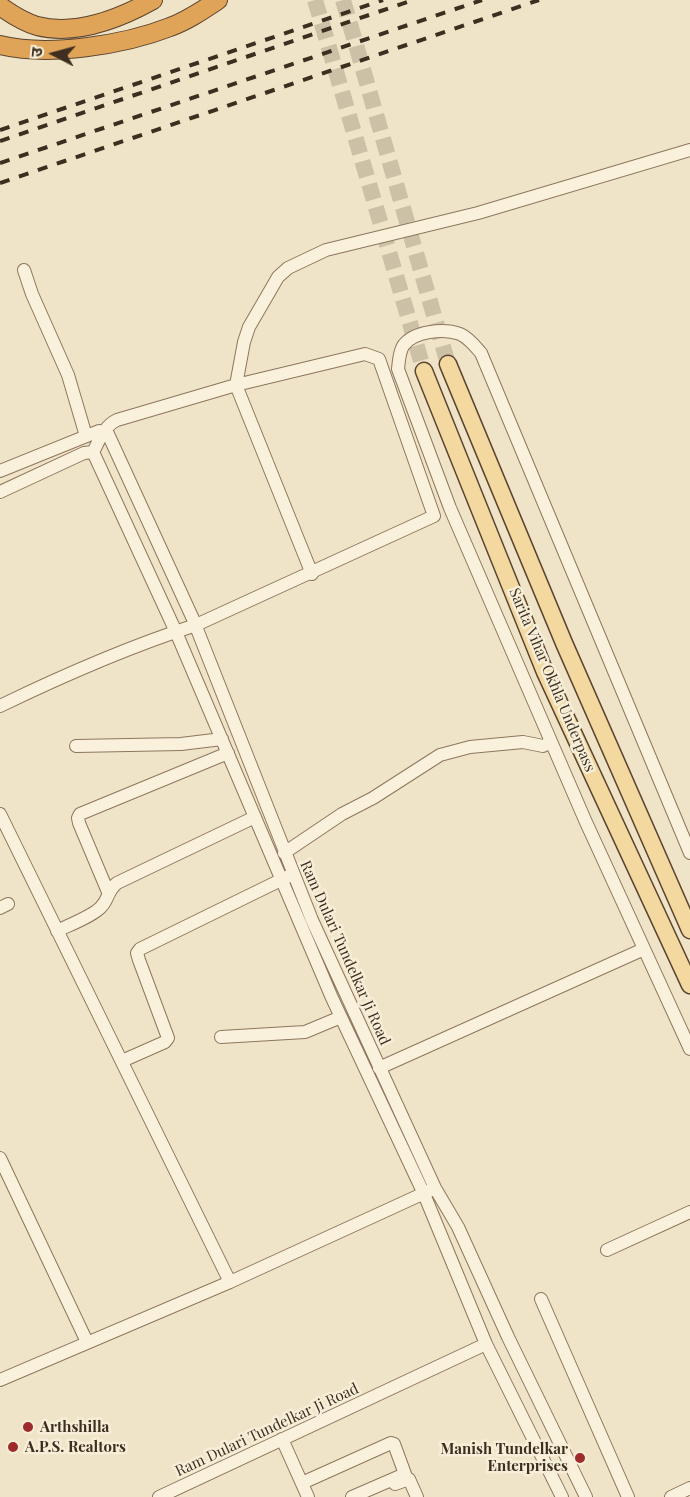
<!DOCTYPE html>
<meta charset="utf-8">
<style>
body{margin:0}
#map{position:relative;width:690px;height:1497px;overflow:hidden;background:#f0e4c8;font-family:"Playfair Display","Noto Sans Devanagari",serif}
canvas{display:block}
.north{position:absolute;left:24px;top:24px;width:60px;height:60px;-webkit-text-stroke:4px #f7eed8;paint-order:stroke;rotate:276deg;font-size:16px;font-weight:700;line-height:24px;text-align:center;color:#3d2e20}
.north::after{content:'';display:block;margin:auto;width:21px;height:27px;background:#3d2e20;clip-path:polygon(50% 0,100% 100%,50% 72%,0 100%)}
</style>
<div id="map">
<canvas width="690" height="1497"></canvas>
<div class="north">उ</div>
</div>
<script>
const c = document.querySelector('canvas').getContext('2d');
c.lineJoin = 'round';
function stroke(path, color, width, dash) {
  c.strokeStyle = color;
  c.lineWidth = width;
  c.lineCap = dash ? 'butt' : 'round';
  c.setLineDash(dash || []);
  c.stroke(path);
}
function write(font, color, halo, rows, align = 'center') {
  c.font = font + ' "Playfair Display",serif';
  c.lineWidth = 5;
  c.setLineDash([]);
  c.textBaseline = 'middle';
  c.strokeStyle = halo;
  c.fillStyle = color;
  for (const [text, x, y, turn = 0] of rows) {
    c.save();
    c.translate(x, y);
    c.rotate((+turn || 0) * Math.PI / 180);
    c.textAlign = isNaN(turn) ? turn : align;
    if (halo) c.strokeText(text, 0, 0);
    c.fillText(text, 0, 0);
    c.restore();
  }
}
stroke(new Path2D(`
 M315,0L424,371
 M343,0L448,364`), '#ccc0a6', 16, [16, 8]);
const minor = new Path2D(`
 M24,270L32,294L68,375L86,436
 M93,452L176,632L332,998L424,1194L486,1344L562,1497
 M0,471L99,431L108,434L193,619L312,920L435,1188L458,1227L508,1337L586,1497
 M0,492L84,453L93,452
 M312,574L236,385L244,342L249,327L278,277L288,268L326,250L478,213L690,150
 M0,706C64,675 128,647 196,625L434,516L379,359L365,354L236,385L117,420C104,426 99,441 93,452
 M76,746L181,744L222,739
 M0,814L230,1282
 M284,853L342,814L373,798L440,755L470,747L523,742L543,746L551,742
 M690,853L481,353C475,346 469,338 460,334C444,328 413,331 403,346C399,353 399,361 398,369L450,508L585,820L690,1049
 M108,892L79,823L78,818L80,814L228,753
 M0,908L8,904
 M57,931C69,925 93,916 101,907C109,899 107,891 117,883L255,817
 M221,1037L305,1032L341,1017
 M122,1061L165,1042L168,1038L139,960L137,953L140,949L289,876
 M379,1068L644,949
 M0,1158L87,1342
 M607,1250L690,1212
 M541,1299L628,1497
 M0,1380L230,1282L431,1190
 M282,1439L308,1497
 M302,1483L391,1443L394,1444L405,1474L352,1497
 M395,1484L409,1479L417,1497
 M159,1497L486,1344
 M671,1497L690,1488`);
const major = new Path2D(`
 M448,364L564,643L690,930
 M424,371L545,672L690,985`);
const highway = new Path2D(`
 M0,6C11,14 24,22 37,26C77,36 119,19 153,0
 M0,45C48,57 124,45 170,27C187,21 203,10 218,0`);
stroke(minor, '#8d765c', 14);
stroke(major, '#5b4430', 19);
stroke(highway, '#5b4430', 20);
stroke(minor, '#faf1dc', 12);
stroke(major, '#f3d9a0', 16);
stroke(highway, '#e0a458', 18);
stroke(new Path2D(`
 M0,130L383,0
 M0,141L413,0
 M0,163L482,0
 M0,183L539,0`), '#3d2e20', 4, [10, 10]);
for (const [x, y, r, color] of [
 [28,1427,6,"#9e2a2b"],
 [13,1447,6,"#9e2a2b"],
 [580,1458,6,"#9e2a2b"]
]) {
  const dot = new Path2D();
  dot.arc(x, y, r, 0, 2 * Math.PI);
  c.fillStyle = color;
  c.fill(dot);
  stroke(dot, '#f7eed8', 2);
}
write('15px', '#3d2e20', '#f7eed8', [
 ["Sarita Vihar Okhla Underpass",552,680,67],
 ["Ram Dulari Tundelkar Ji Road",345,953,66],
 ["Ram Dulari Tundelkar Ji Road",267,1430,-25]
]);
write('bold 15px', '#3d2e20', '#f7eed8', [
 ["Arthshilla",40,1427],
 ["A.P.S. Realtors",25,1447],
 ["Manish Tundelkar",568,1449,"right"],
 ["Enterprises",568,1466,"right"]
], 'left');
</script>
